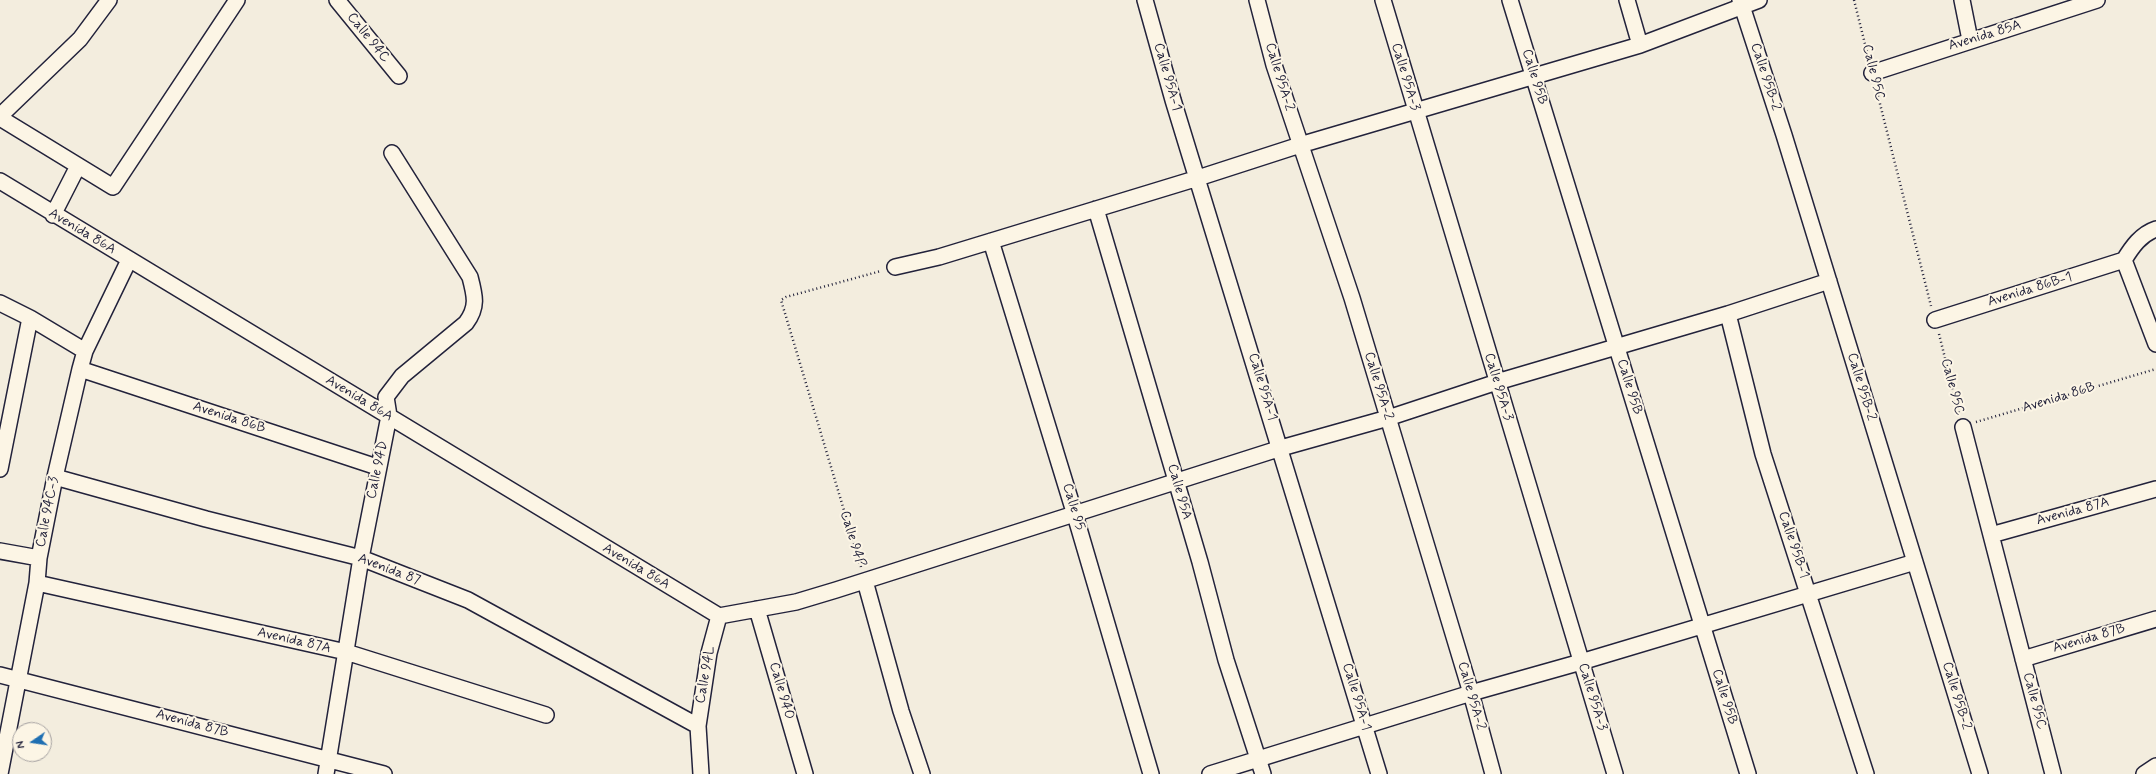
<!DOCTYPE html>
<style>
body{margin:0}
#map{position:relative;width:2156px;height:774px;overflow:hidden;background:#f3edde;font-family:Mynerve,sans-serif}
canvas{display:block}
.north{position:absolute;left:12px;top:722px;width:40px;height:40px;box-sizing:border-box;background:#fcf5e5;border:1px solid #a5a1a1;border-radius:50%;rotate:257deg;font-size:11px;font-weight:700;line-height:16px;text-align:center;color:#22223b}
.north::after{content:'';display:block;margin:auto;width:14px;height:18px;background:#1f6fb2;clip-path:polygon(50% 0,100% 100%,50% 72%,0 100%)}
</style>
<div id="map">
<canvas width="2156" height="774"></canvas>
<div class="north">N</div>
</div>
<script>
const c = document.querySelector('canvas').getContext('2d');
c.lineJoin = 'round';
function stroke(path, color, width, dash) {
  c.strokeStyle = color;
  c.lineWidth = width;
  c.lineCap = dash ? 'butt' : 'round';
  c.setLineDash(dash || []);
  c.stroke(path);
}
function write(font, color, halo, rows, align = 'center') {
  c.font = font + ' Mynerve,sans-serif';
  c.lineWidth = 4;
  c.setLineDash([]);
  c.textBaseline = 'middle';
  c.strokeStyle = halo;
  c.fillStyle = color;
  for (const [text, x, y, turn = 0] of rows) {
    c.save();
    c.translate(x, y);
    c.rotate((+turn || 0) * Math.PI / 180);
    c.textAlign = isNaN(turn) ? turn : align;
    if (halo) c.strokeText(text, 0, 0);
    c.fillText(text, 0, 0);
    c.restore();
  }
}
const minor = new Path2D(`
 M337,0L399,76
 M1145,0L1173,100L1379,774
 M1257,0L1274,65L1352,298L1471,693L1493,774
 M1383,0L1615,774
 M1510,0L1748,774
 M1627,0L1640,45
 M1740,0L1784,135L1980,774
 M1962,0L1970,40
 M1872,73L2097,0
 M0,116L80,39L109,0
 M0,118L113,187L237,0
 M0,181L719,616
 M1096,209L1200,562L1226,660L1263,774
 M53,215L78,166
 M991,241L1075,515L1151,774
 M2124,260L2156,344
 M2124,260C2132,247 2141,234 2156,229
 M895,267L939,257L1198,178L1300,145L1640,45L1759,0
 M0,303L30,318L85,351
 M1728,314L1763,454L1866,774
 M1935,320L2124,260
 M80,369L377,467
 M1963,427L2053,774
 M0,469L30,318
 M55,477L206,519L361,558L468,600L698,726
 M1991,535L2156,489
 M0,551L39,558
 M865,581L901,711L922,774
 M37,583L346,652L546,715
 M757,609L805,774
 M2023,659L2156,619
 M0,675L384,774
 M0,774L37,583L39,558L55,477L80,369L85,351L129,260
 M326,774L361,558L389,416L386,397L402,376L466,323C478,307 475,296 470,277L392,153
 M701,774L698,726L709,653L719,616L796,602L836,590L1281,448L1388,418L1497,382L1728,314L1829,281
 M1210,774L1471,693L1581,662L1915,562
 M2144,774L2156,766`);
stroke(minor, '#22223b', 18);
stroke(new Path2D(`
 M1854,0L1869,60
 M1876,88L1931,306
 M1939,334L1959,414
 M1976,422L2156,369
 M861,567L781,300L786,297L881,271`), '#22223b', 2.5, [1, 3]);
stroke(minor, '#fcf5e5', 15);
write('14px', '#22223b', '#fcf5e5', [
 ["Avenida 85A",1985,36,-17],
 ["Calle 94C",368,38,51],
 ["Calle 95C",1873,73,76],
 ["Calle 95A-1",1167,77,74],
 ["Calle 95A-2",1279,77,73],
 ["Calle 95A-3",1405,77,73],
 ["Calle 95B",1534,77,73],
 ["Calle 95B-2",1765,77,72],
 ["Avenida 86A",82,232,31],
 ["Avenida 86B-1",2030,290,-17],
 ["Calle 95A-2",1378,386,73],
 ["Calle 95A-1",1262,387,73],
 ["Calle 95A-3",1498,387,73],
 ["Calle 95B",1629,387,73],
 ["Calle 95B-2",1861,387,73],
 ["Calle 95C",1952,387,75],
 ["Avenida 86B",2059,398,-17],
 ["Avenida 86A",359,399,31],
 ["Avenida 86B",229,418,18],
 ["Calle 94D",378,470,-78],
 ["Calle 95A",1179,492,74],
 ["Calle 95",1073,507,73],
 ["Calle 94C-3",48,512,-79],
 ["Avenida 87A",2073,512,-15],
 ["Calle 94P",852,539,73],
 ["Calle 95B-1",1793,545,71],
 ["Avenida 86A",636,567,31],
 ["Avenida 87",389,570,21],
 ["Avenida 87B",2089,639,-16],
 ["Avenida 87A",294,641,13],
 ["Calle 94L",706,675,-80],
 ["Calle 94O",781,691,74],
 ["Calle 95A-2",1471,696,74],
 ["Calle 95B-2",1956,696,73],
 ["Calle 95A-1",1356,697,73],
 ["Calle 95A-3",1592,697,73],
 ["Calle 95B",1724,697,73],
 ["Calle 95C",2034,701,75],
 ["Avenida 87B",192,724,15]
]);
</script>
